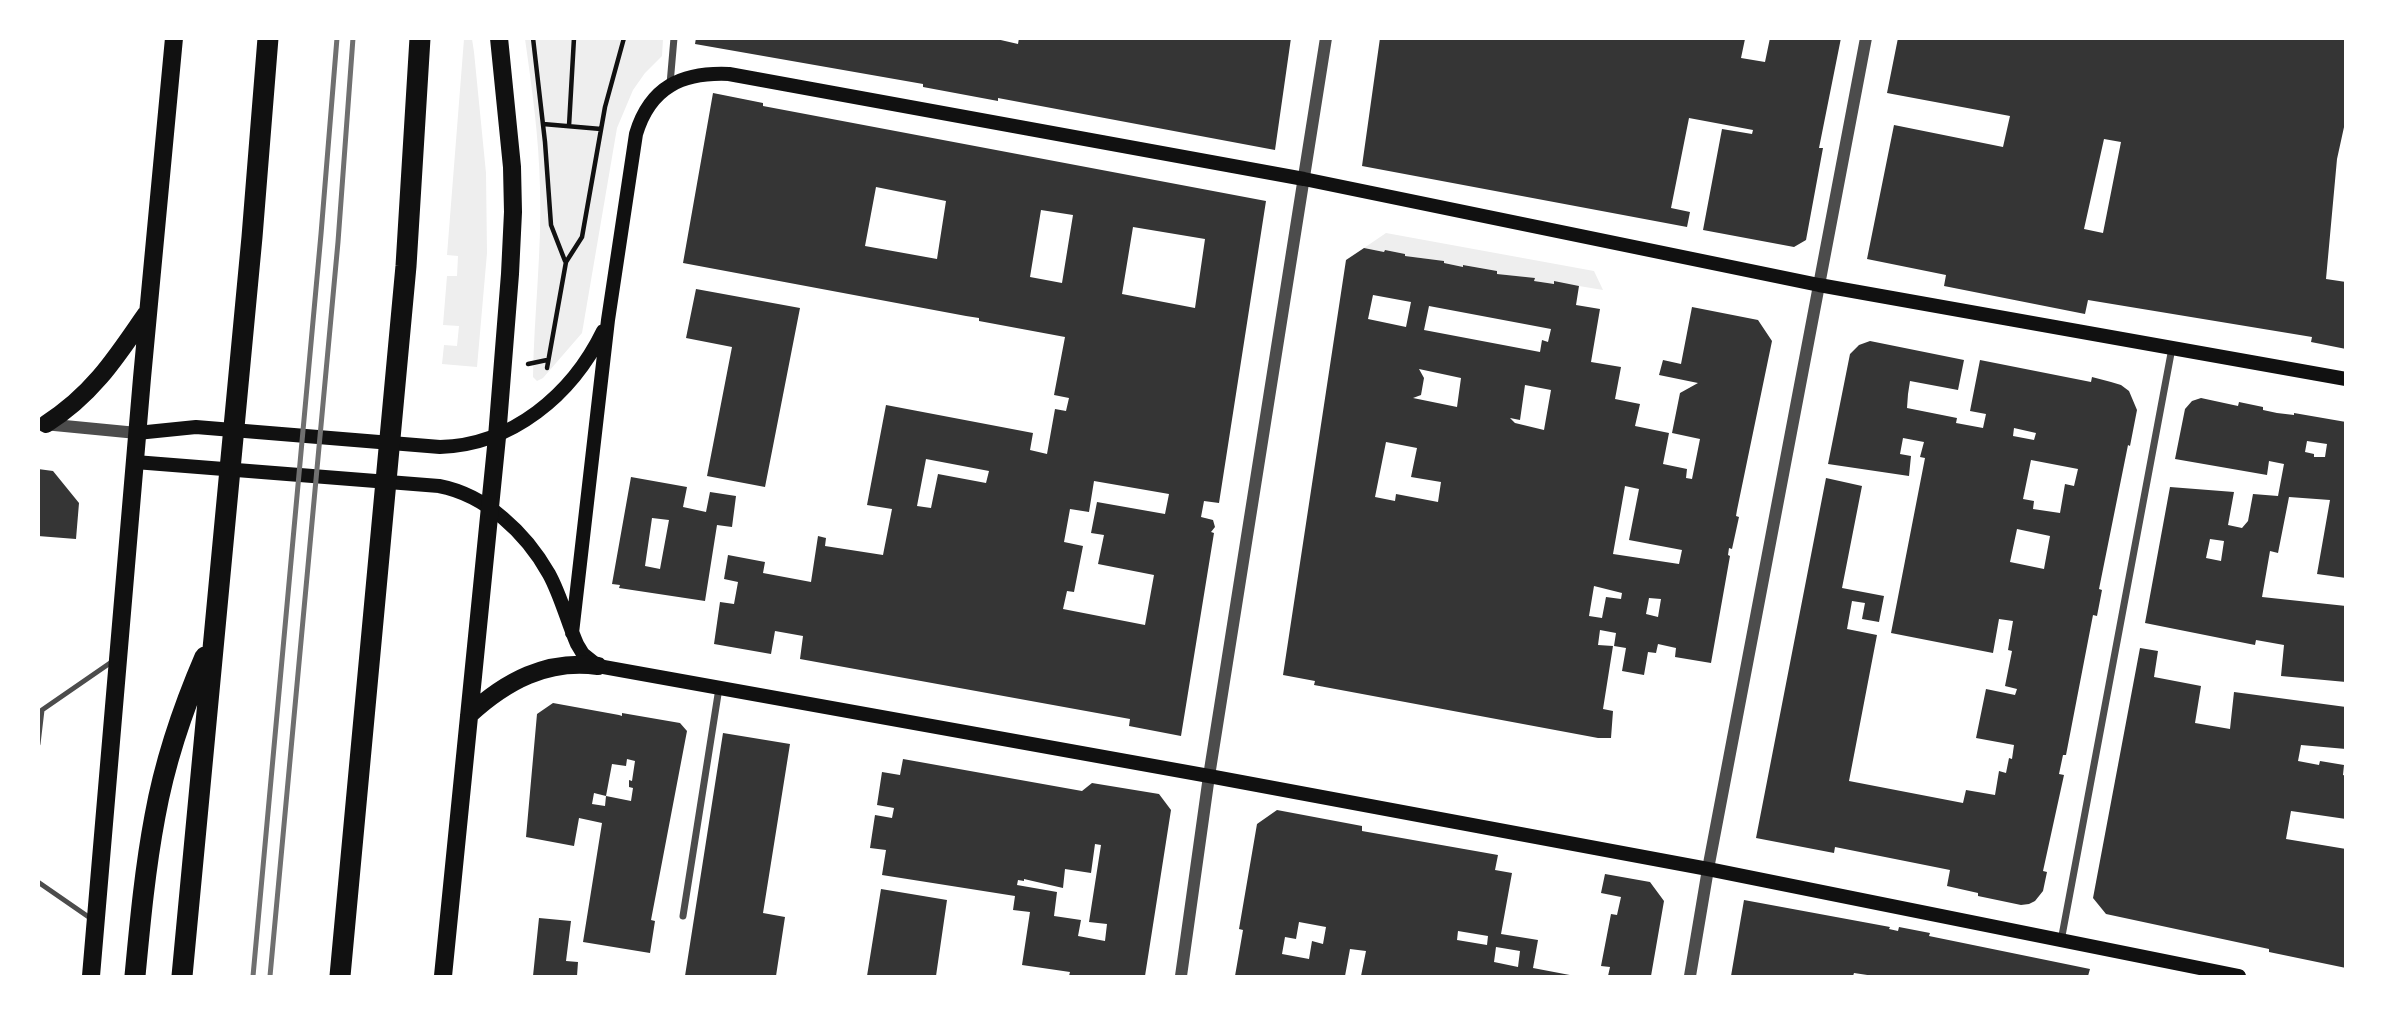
<!DOCTYPE html>
<style>
body{margin:0}
#map{position:relative;width:2384px;height:1015px;overflow:hidden;background:#fff;font-family:"Work Sans",sans-serif}
canvas{display:block}
.frame{position:absolute;inset:0;border:40px solid #fff;pointer-events:none}
</style>
<div id="map">
<canvas width="2384" height="1015"></canvas>
<div class="frame"></div>
</div>
<script>
const c = document.querySelector('canvas').getContext('2d');
c.lineJoin = 'round';
function fill(path, color) {
  c.fillStyle = color;
  c.fill(path, 'evenodd');
}
function stroke(path, color, width, dash) {
  c.strokeStyle = color;
  c.lineWidth = width;
  c.lineCap = dash ? 'butt' : 'round';
  c.setLineDash(dash || []);
  c.stroke(path);
}
fill(new Path2D(`
 M464,39H472L474,52L486,173L487,253L477,367L442,364L444,345L457,346L459,326L443,325L447,276H457L458,256L447,255Z
 M525,39H663L662,56L645,73L633,90L617,128L582,333L543,378L537,381L533,377C534,314 542,251 540,188C539,138 532,88 525,39Z
 M1386,233L1594,271L1603,290L1555,282L1554,284L1534,281V278L1497,274V271L1464,265L1463,267L1444,263L1443,261L1405,256V254L1385,250L1384,252L1364,248Z`), '#eee');
fill(new Path2D(`
 M696,38H992L1018,44L1019,38H1291L1275,150L998,98V101L923,87V84L695,44Z
 M1380,38H1742L1745,39L1741,58L1765,62L1770,38H1841L1819,148H1823L1806,240L1794,247L1703,230L1722,129L1752,134L1753,130L1689,118L1671,208L1690,212L1687,227L1362,166Z
 M1898,38H2346V118L2337,159L2326,279L2346,282V349L2311,342L2312,337L2088,300L2085,314L1944,286L1946,275L1867,259L1894,125L2003,147L2010,116L1887,93ZM2104,139L2121,142L2103,233L2084,229Z
 M713,93L763,103V106L1266,201L1219,503L1204,501L1201,517L1213,520L1215,527L1211,532L1214,533L1181,736L1129,726L1130,719L800,659L803,636L775,631L771,654L714,644L720,602L734,604L738,582L724,579L728,555L765,562L763,573L811,582L818,536L826,538L825,546L883,555L892,509L867,505L886,405L1033,433L1030,450L1047,454L1055,409L1066,411L1069,398L1054,395L1065,337L979,321V318L966,316L683,263ZM876,187L946,201L937,259L865,246ZM1041,210L1073,215L1062,283L1030,277ZM1133,227L1205,239L1195,308L1122,294ZM926,459L989,471L986,483L938,474L931,508L917,506ZM1094,481L1169,494L1165,514L1097,502L1091,533L1104,535L1098,564L1154,575L1145,625L1063,609L1067,591L1074,592L1083,546L1064,542L1070,509L1089,512Z
 M1364,248L1384,252L1385,250L1405,254V256L1444,261V263L1463,267V265L1497,271V274L1535,278L1534,281L1554,284V281L1579,286L1576,305L1600,309L1591,362L1621,367L1615,399L1640,404L1635,426L1669,433L1663,464L1687,469L1686,478L1692,479L1700,439L1672,433L1680,393L1698,383L1659,375L1663,360L1681,364L1692,307L1758,320L1772,341L1737,510L1736,516L1739,517L1732,549L1729,548L1728,555L1730,556L1711,663L1675,657L1676,648L1658,644L1656,653L1648,652L1644,675L1622,671L1626,648L1614,646L1616,633L1600,630L1598,645L1613,646L1603,709L1613,711L1611,738H1598L1314,685L1315,681L1283,675L1346,260ZM1373,295L1411,302L1406,327L1368,319ZM1429,306L1551,329L1548,342L1542,340L1540,352L1424,330ZM1419,369L1461,378L1457,407L1413,398L1421,395L1424,378ZM1525,385L1551,390L1544,430L1515,423L1510,418L1520,420ZM1386,442L1417,448L1411,477L1441,482L1438,502L1396,494L1395,501L1375,497ZM1625,486L1639,489L1629,540L1682,550L1679,564L1613,554ZM1594,586L1622,593L1621,599L1606,597L1602,618L1589,616ZM1649,598L1661,599L1658,617L1646,614Z
 M696,289L800,308L765,487L707,476L732,347L686,338Z
 M1870,341L1964,360L1958,390L1910,381L1908,394L1907,408L1957,418L1956,423L1983,428L1986,414L1970,411L1980,360L2091,382L2092,377L2111,382L2121,385L2129,391L2137,410L2130,446L2128,445L2099,589L2102,590L2097,616L2093,615L2066,755H2063L2059,774L2064,775L2043,871L2047,872L2043,891L2035,901L2029,904L2021,905L1978,896V893L1947,886L1950,870L1835,847L1834,853L1756,838L1826,478L1862,486L1842,588L1884,596L1879,622L1862,619L1865,603L1852,601L1847,629L1877,635L1849,781L1963,803L1966,790L1995,795L1999,771L2006,773L2009,758L2012,759L2014,745L1976,738L1986,689L2015,695L2017,689L2005,686L2012,651L2008,650L2013,621L1999,619L1993,653L1891,633L1925,458L1920,457L1924,442L1903,438L1900,454L1911,456L1909,476L1828,464L1850,354L1859,345ZM2014,428L2036,433L2034,440L2013,436ZM2031,460L2078,469L2074,486L2065,484L2060,513L2033,509L2034,501L2023,499ZM2017,529L2050,536L2044,569L2010,562Z
 M2201,398L2238,406L2239,402L2263,407V410L2277,413L2294,415V413L2346,422V578L2317,574L2330,500L2289,497L2278,553L2270,551L2262,597L2346,606V682L2281,676L2284,645L2256,640L2255,645L2145,623L2170,487L2234,492L2228,525L2242,528L2248,521L2253,494L2278,496L2284,464L2269,461L2267,475L2175,459L2185,409L2192,401ZM2307,441L2327,444L2325,457H2314V454L2305,452ZM2210,539L2224,541L2221,561L2206,558Z
 M38,469L53,471L79,503L76,539L38,536Z
 M631,477L687,487L683,507L706,512L710,492L736,496L732,527L717,525L705,601L619,588L620,585L612,584ZM652,518L669,520L660,569L645,566Z
 M2140,648L2158,651L2154,677L2201,686L2195,723L2230,729L2234,692L2346,707V749L2301,745L2298,761L2319,765L2320,761L2344,765L2343,775L2346,776V819L2291,811L2286,839L2346,849V968L2269,952V949L2106,914L2093,898Z
 M553,703L619,715L622,716V713L680,723L687,731L651,920L655,921L650,953L583,942L602,823L579,818L574,846L526,837L537,714ZM627,759L635,761L632,781L629,780V787L633,788L631,801L606,796L612,764L626,766ZM594,793L606,796L605,806L592,804Z
 M723,733L790,744L763,913L785,917L776,976H685Z
 M903,759L1082,791L1092,783L1159,794L1171,810L1145,976H1069L1070,972L1022,965L1030,912L1013,910L1015,896L882,875L886,850L870,848L875,815L892,818L894,808L877,805L882,772L900,775ZM1095,844L1101,845L1089,922L1107,924L1105,941L1078,936L1081,920L1054,916L1057,892L1017,885L1018,880L1024,881V879L1063,888L1065,869L1091,873Z
 M1277,810L1362,826V831L1498,855L1495,870L1512,873L1501,934L1538,940L1533,968L1575,976H1361L1366,951L1350,949L1345,976H1235L1243,930L1239,929L1257,824ZM1299,922L1326,927L1323,944L1312,941L1309,959L1282,954L1285,937L1296,939ZM1458,931L1488,936L1487,945L1457,940ZM1496,947L1520,951L1518,967L1494,962Z
 M1605,874L1650,882L1664,901L1651,976H1608L1610,967L1601,966L1611,914L1617,915L1621,897L1601,893Z
 M881,889L947,900L936,976H867Z
 M1744,900L1890,927L1889,929L1898,931L1899,927L1930,933L1929,936L2090,969L2088,976H1874L1854,973L1853,976H1731Z
 M539,918L571,921L566,961L578,962L577,976H533Z`), '#353535');
stroke(new Path2D(`
 M533,38L545,142L551,225L565,261
 M543,124L601,129
 M569,126L574,38
 M528,364L547,360
 M547,368L566,262L582,237L605,107L624,38`), '#111', 4.5);
stroke(new Path2D(`
 M38,744L42,710L113,661
 M38,882L93,920`), '#4c4c4c', 5);
stroke(new Path2D(`
 M670,84L674,38
 M683,916L719,688
 M2061,941L2172,348`), '#4c4c4c', 7);
stroke(new Path2D(`
 M44,424L137,433
 M1181,976L1209,776L1326,38
 M1690,976L1708,869L1866,38`), '#4c4c4c', 12);
stroke(new Path2D(`
 M137,433L196,427L440,447C512,445 572,395 603,331
 M135,462L439,486C486,495 526,533 549,574C561,596 567,621 577,644L583,654L598,666L1209,776L1708,869L2239,976
 M572,633L608,320L636,134C650,87 682,72 729,74L1304,179L1819,285L2346,379`), '#111', 14);
stroke(new Path2D(`
 M46,424C92,395 116,358 146,314
 M469,715C506,681 547,659 598,666
 M91,976L142,378L174,38
 M443,976L497,437L510,274L513,212L512,167L499,38`), '#111', 18);
stroke(new Path2D(`
 M135,976C140,923 145,869 155,816C165,761 183,708 205,657
 M182,976L252,237L268,38
 M340,976L406,266L420,38`), '#111', 21);
stroke(new Path2D(`
 M253,976L321,234L337,38
 M270,976L338,242L353,38`), '#707070', 5);
</script>
